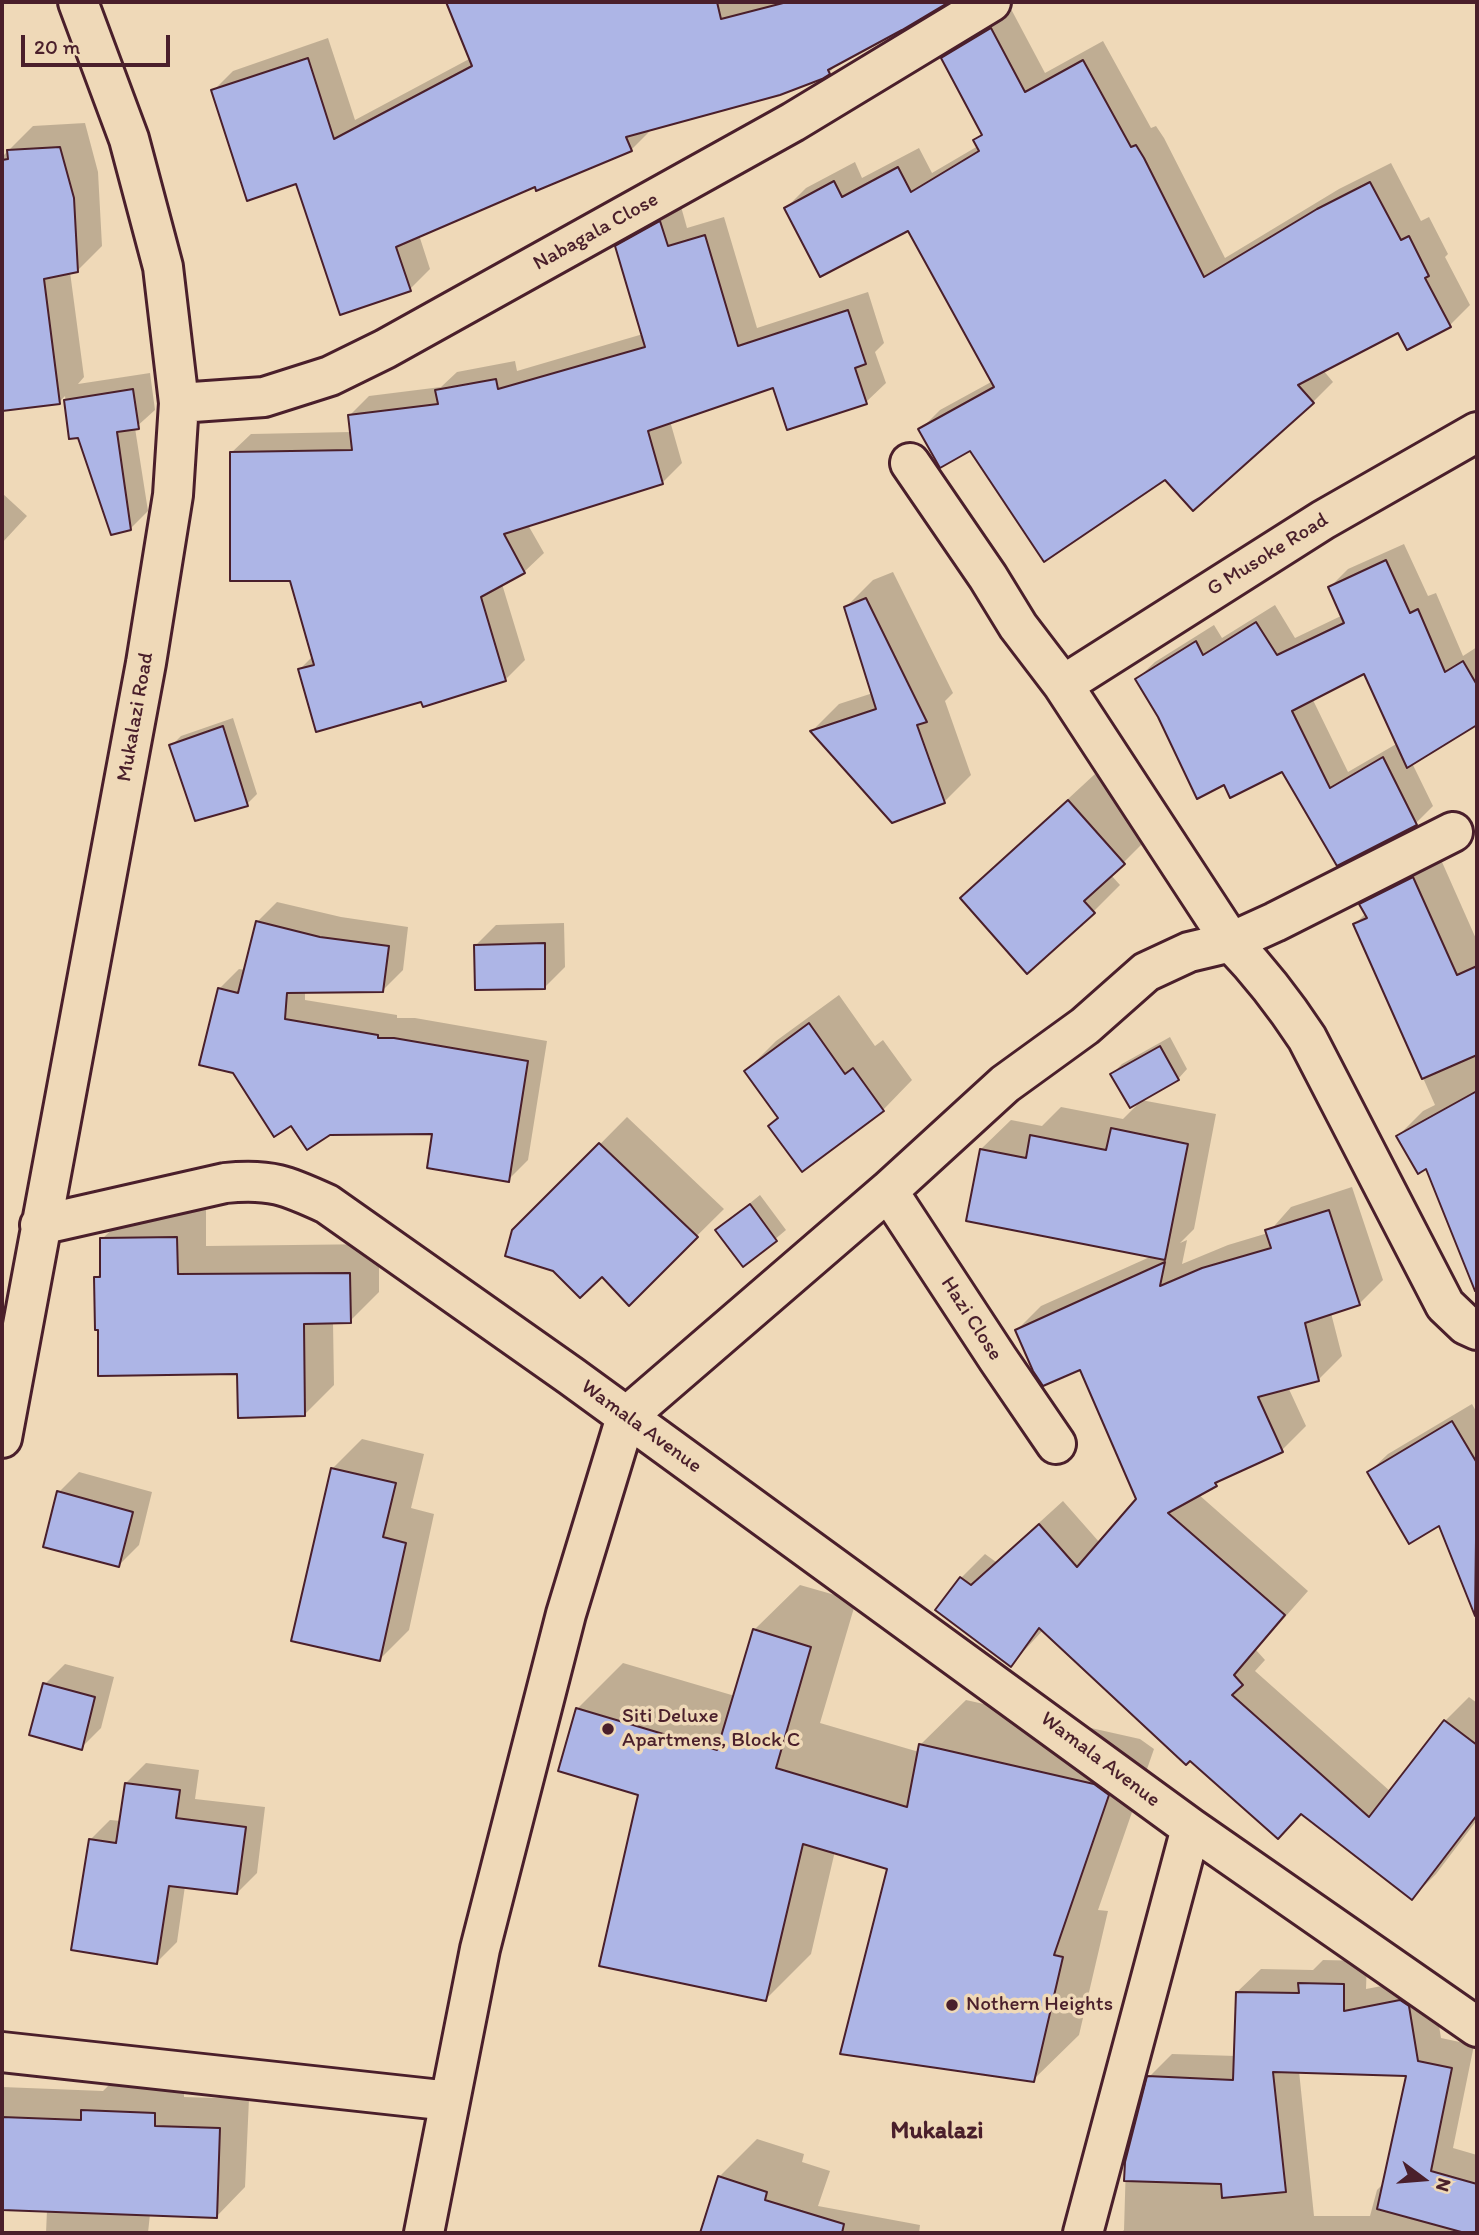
<!DOCTYPE html>
<style>
body{margin:0}
#map{position:relative;width:1479px;height:2235px;overflow:hidden;background:#efd9b8;font-family:Itim,sans-serif}
canvas{display:block}
.frame{position:absolute;inset:0;border:4px solid #4a1f2b;pointer-events:none}
.north{position:absolute;left:1388px;top:2144px;width:70px;height:70px;-webkit-text-stroke:5px #efd9b8;paint-order:stroke;rotate:106deg;font-size:19px;font-weight:700;line-height:28px;text-align:center;color:#4a1f2b}
.north::after{content:'';display:block;margin:auto;width:24px;height:32px;background:#4a1f2b;clip-path:polygon(50% 0,100% 100%,50% 72%,0 100%)}
.scale{position:absolute;left:21px;top:35px;width:149px;height:32px;box-sizing:border-box;border:4px solid #4a1f2b;border-top:0;padding-left:9px;font-size:21px;line-height:24px;white-space:nowrap;color:#4a1f2b;-webkit-text-stroke:5px #efd9b8;paint-order:stroke}
</style>
<div id="map">
<canvas width="1479" height="2235"></canvas>
<div class="frame"></div>
<div class="north">N</div>
<div class="scale">20 m</div>
</div>
<script>
const c = document.querySelector('canvas').getContext('2d');
c.lineJoin = 'round';
function fill(path, color) {
  c.fillStyle = color;
  c.fill(path, 'evenodd');
}
function stroke(path, color, width, dash) {
  c.strokeStyle = color;
  c.lineWidth = width;
  c.lineCap = dash ? 'butt' : 'round';
  c.setLineDash(dash || []);
  c.stroke(path);
}
function write(font, color, halo, rows, align = 'center') {
  c.font = font + ' Itim,sans-serif';
  c.lineWidth = 7;
  c.setLineDash([]);
  c.textBaseline = 'middle';
  c.strokeStyle = halo;
  c.fillStyle = color;
  for (const [text, x, y, turn = 0] of rows) {
    c.save();
    c.translate(x, y);
    c.rotate((+turn || 0) * Math.PI / 180);
    c.textAlign = isNaN(turn) ? turn : align;
    if (halo) c.strokeText(text, 0, 0);
    c.fillText(text, 0, 0);
    c.restore();
  }
}
fill(new Path2D(`
 M448,2H946L840,61L829,73L651,130L631,150L536,185L419,235L430,269L410,289L298,182L213,91L233,71L328,38L355,120L471,58Z
 M1011,9L1045,73L1103,41L1151,128L1156,126L1164,138L1225,258L1339,189L1391,163L1421,221L1429,217L1448,254L1445,257L1470,305L1450,325L1399,330L1323,370L1333,382L1313,402L1166,478L971,449L920,430L940,410L993,381L909,228L786,208L806,188L855,162L862,178L919,148L932,173L978,146L975,141L983,133L943,58L963,38Z
 M85,123L98,172L102,246L77,271L70,272L84,377L78,384L150,373L155,410L135,428L148,511L131,528L79,436L70,437L65,396L59,402L2,409V157L33,126Z
 M680,203L687,228L724,217L757,328L868,292L884,343L875,352L886,383L866,402L788,428L775,386L670,421L682,463L663,482L528,525L544,553L524,572L502,584L525,660L505,680L422,699L300,669L313,656L292,579L231,453L251,434L351,432L350,415L369,396L441,387L457,372L515,361L517,371L643,334L617,246L637,227Z
 M2,493L27,516L2,543Z
 M1404,544L1428,596L1436,593L1463,656L1477,647V723L1412,763L1433,806L1416,823L1283,770L1225,783L1159,716L1137,679L1155,662L1214,625L1222,638L1275,605L1295,638L1343,615L1330,587L1348,569ZM1365,672L1398,743L1348,772L1312,698Z
 M893,572L953,693L945,701L971,775L944,802L812,731L839,704L873,693L846,607L873,580Z
 M233,718L257,794L247,804L171,746L181,736Z
 M1095,774L1150,836L1111,875L1120,885L1093,912L989,872Z
 M1438,853L1477,941L1476,1288L1427,1167L1398,1136L1423,1111L1435,1105L1355,924L1366,913L1361,904L1386,879Z
 M277,902L341,917L408,927L403,970L383,990L305,991V1000L397,1015V1018H415L547,1041L528,1160L508,1180L219,989L239,969L245,970L257,922Z
 M564,923L565,967L545,987L476,945L496,925Z
 M839,995L875,1046L883,1040L912,1080L883,1110L802,1169L780,1117L746,1071L776,1041Z
 M1170,1037L1187,1069L1178,1079L1141,1100L1216,1114L1194,1229L1180,1243L1187,1240L1182,1264L1228,1245L1268,1233L1291,1207L1352,1187L1383,1280L1359,1304L1331,1313L1342,1356L1318,1380L1288,1387L1306,1426L1282,1450L1223,1477L1216,1485L1198,1494L1308,1591L1256,1650L1265,1660L1255,1671L1391,1792L1445,1721L1469,1697L1477,1703V1820L1436,1874L1412,1898L1302,1813L1043,1630L1011,1665L937,1610L961,1578L985,1554L996,1562L1063,1501L1100,1543L1138,1500L1081,1368L1017,1330L1041,1306L1152,1256L981,1149L1011,1120L1042,1126L1061,1107L1123,1119L1141,1101L1112,1074L1122,1064Z
 M627,1117L724,1209L629,1303L602,1274L514,1231Z
 M760,1195L786,1230L744,1265L717,1230Z
 M206,1208V1246L379,1244V1292L350,1321L333,1322L334,1385L304,1415L96,1278L102,1272V1239L132,1210Z
 M1472,1404L1477,1413V1572L1462,1578L1440,1523L1369,1472L1388,1454Z
 M362,1439L424,1454L411,1508L434,1514L409,1630L379,1660L332,1469Z
 M79,1472L152,1492L139,1545L119,1565L59,1492Z
 M800,1585L856,1601L820,1723L919,1752L920,1745L966,1700L1140,1739L1154,1749L1098,1910L1108,1911L1079,2035L1033,2080L889,1867L835,1851L811,1954L766,1999L640,1794L577,1709L623,1663L735,1696L754,1630Z
 M65,1664L114,1677L101,1728L81,1748L45,1684Z
 M146,1763L199,1770L195,1799L265,1807L257,1873L237,1893L185,1886L177,1942L157,1962L90,1840L110,1820L121,1821L126,1783Z
 M1323,1960L1367,1961L1366,1989L1424,1978L1432,1983L1441,2038L1474,2045L1453,2148L1477,2155V2233H1121L1124,2230L1126,2162L1149,2077L1172,2054L1236,2056L1237,1992L1261,1969L1313,1970ZM1299,2071L1408,2074L1385,2182L1377,2190L1370,2216H1314Z
 M113,2081L184,2084V2097L249,2099L245,2187L216,2217L150,2214L148,2233H46L47,2210L2,2208V2087L103,2091Z
 M757,2139L804,2154L802,2162L830,2171L818,2206L920,2225L919,2233H701L719,2177Z`), '#0003');
const building = new Path2D(`
 M446,2H717L721,19L787,2H949L902,30L828,70L830,74L822,79L780,95L626,137L632,151L536,191L535,187L396,247L411,291L340,315L296,184L247,201L211,90L308,58L334,139L472,66Z
 M991,28L1025,92L1083,60L1131,147L1136,145L1144,158L1204,277L1317,209L1370,182L1401,240L1409,236L1429,276L1425,278L1451,327L1407,350L1398,333L1298,385L1314,403L1193,511L1165,480L1044,562L970,451L940,468L918,429L994,387L908,231L820,277L784,208L834,181L842,197L898,167L911,192L979,151L973,140L982,135L941,58Z
 M60,147L74,198L78,272L44,279L60,404L2,411V160L8,159L7,150Z
 M660,221L668,246L705,235L738,346L848,310L866,364L855,368L867,404L787,430L773,388L648,431L663,484L504,534L525,573L481,597L506,681L423,707L421,702L316,732L298,669L314,665L290,581H230V452L352,450L348,415L438,404L435,390L496,379L498,389L645,347L615,246Z
 M133,389L139,429L117,432L131,530L111,535L78,438L69,439L64,400Z
 M1386,560L1410,613L1418,609L1445,672L1463,661L1477,685V725L1407,768L1364,674L1292,711L1330,788L1383,757L1417,825L1337,866L1282,772L1230,798L1224,785L1197,799L1158,717L1135,679L1196,641L1203,655L1256,622L1277,655L1344,623L1328,587Z
 M866,598L927,722L917,725L945,803L892,823L810,731L876,709L844,607Z
 M223,726L248,806L195,821L169,745Z
 M1068,800L1125,864L1084,901L1095,913L1027,974L960,898Z
 M1413,877L1457,975L1477,966V1055L1422,1079L1353,924L1367,918L1359,904Z
 M256,921L320,937L389,946L383,992L287,993L285,1019L378,1035V1038H394L528,1061L509,1182L427,1168L432,1134L330,1135L307,1150L291,1126L274,1137L233,1073L199,1065L218,988L238,993Z
 M545,943V989L475,990L474,945Z
 M809,1023L845,1074L853,1068L884,1111L802,1172L768,1126L778,1118L744,1071Z
 M1160,1046L1179,1080L1130,1108L1110,1074Z
 M1477,1091V1290L1475,1291L1426,1169L1418,1174L1396,1136Z
 M1111,1128L1188,1144L1165,1260L966,1221L980,1149L1026,1158L1030,1135L1106,1150Z
 M599,1143L698,1237L629,1306L602,1277L580,1298L553,1271L505,1256L512,1230Z
 M750,1204L777,1241L743,1267L715,1230Z
 M1329,1210L1360,1305L1305,1323L1319,1381L1258,1397L1283,1452L1215,1483L1217,1486L1168,1513L1285,1615L1234,1675L1243,1685L1232,1695L1369,1817L1444,1720L1477,1745V1815L1412,1900L1301,1814L1278,1839L1190,1761L1186,1765L1039,1628L1011,1667L935,1610L960,1577L971,1585L1039,1524L1077,1567L1136,1499L1080,1370L1043,1386L1033,1371L1015,1330L1165,1262L1160,1286L1202,1268L1271,1248L1265,1230Z
 M177,1237L178,1274L350,1273L351,1323L304,1324L305,1416L238,1418L237,1374L98,1376V1330H95L94,1277H100V1238Z
 M1452,1421L1477,1463L1475,1616L1439,1526L1409,1544L1367,1472Z
 M331,1468L396,1483L383,1537L406,1543L380,1661L291,1641Z
 M57,1491L133,1512L119,1567L43,1547Z
 M753,1629L811,1647L776,1768L907,1807L919,1744L1094,1784L1109,1795L1054,1955L1063,1957L1034,2082L840,2054L887,1869L803,1844L766,2001L599,1966L638,1795L558,1771L576,1708L717,1750Z
 M43,1683L95,1697L82,1750L29,1735Z
 M125,1783L180,1790L176,1818L246,1827L237,1894L169,1886L157,1964L71,1950L89,1839L116,1843Z
 M1298,1983L1344,1984V2011L1400,2000L1409,2006L1418,2061L1452,2068L1431,2171L1477,2184V2233H1465L1377,2209L1406,2076L1273,2072L1286,2192L1222,2198L1221,2184L1124,2181L1125,2162L1147,2076L1233,2080L1236,1992L1299,1993Z
 M81,2110L155,2113V2126L220,2128L217,2218L2,2210V2117L81,2120Z
 M718,2176L767,2192L765,2200L844,2224L842,2233H700Z`);
fill(building, '#adb5e6');
stroke(building, '#4a1f2b', 2);
const minor = new Path2D(`
 M179,403L264,397L330,376L385,349L793,122L991,2
 M910,463L988,577L1018,626L1063,685L1231,942C1260,972 1284,1003 1307,1038L1445,1305L1466,1325L1477,1330
 M1063,685L1323,520L1477,432
 M888,1191L998,1359L1056,1444
 M40,1225L225,1183C270,1178 288,1186 327,1204L571,1376L1191,1828L1477,2027
 M2,1438L146,663L173,495L179,403L163,267L129,139L78,2
 M2,2052L450,2101
 M424,2233L480,1949L566,1614L626,1417L888,1191L1005,1084L1085,1026L1146,972L1189,952L1231,942L1275,922L1453,832
 M1083,2233L1191,1828`);
stroke(minor, '#4a1f2b', 44);
stroke(minor, '#efd9b8', 38);
for (const [x, y, r, color] of [
 [608,1729,7,"#4a1f2b"],
 [952,2005,7,"#4a1f2b"]
]) {
  const dot = new Path2D();
  dot.arc(x, y, r, 0, 2 * Math.PI);
  c.fillStyle = color;
  c.fill(dot);
  stroke(dot, '#efd9b8', 2.5);
}
write('21px', '#4a1f2b', '#efd9b8', [
 ["Nabagala Close",596,232,-29],
 ["G Musoke Road",1268,555,-32],
 ["Mukalazi Road",136,717,-80],
 ["Hazi Close",971,1319,57],
 ["Wamala Avenue",641,1427,36],
 ["Wamala Avenue",1100,1760,37]
]);
write('21px', '#4a1f2b', '#efd9b8', [
 ["Siti Deluxe",622,1717],
 ["Apartmens, Block C",622,1741],
 ["Nothern Heights",966,2005]
], 'left');
write('bold 24px', '#4a1f2b', '#efd9b8', [
 ["Mukalazi",937,2132]
]);
</script>
